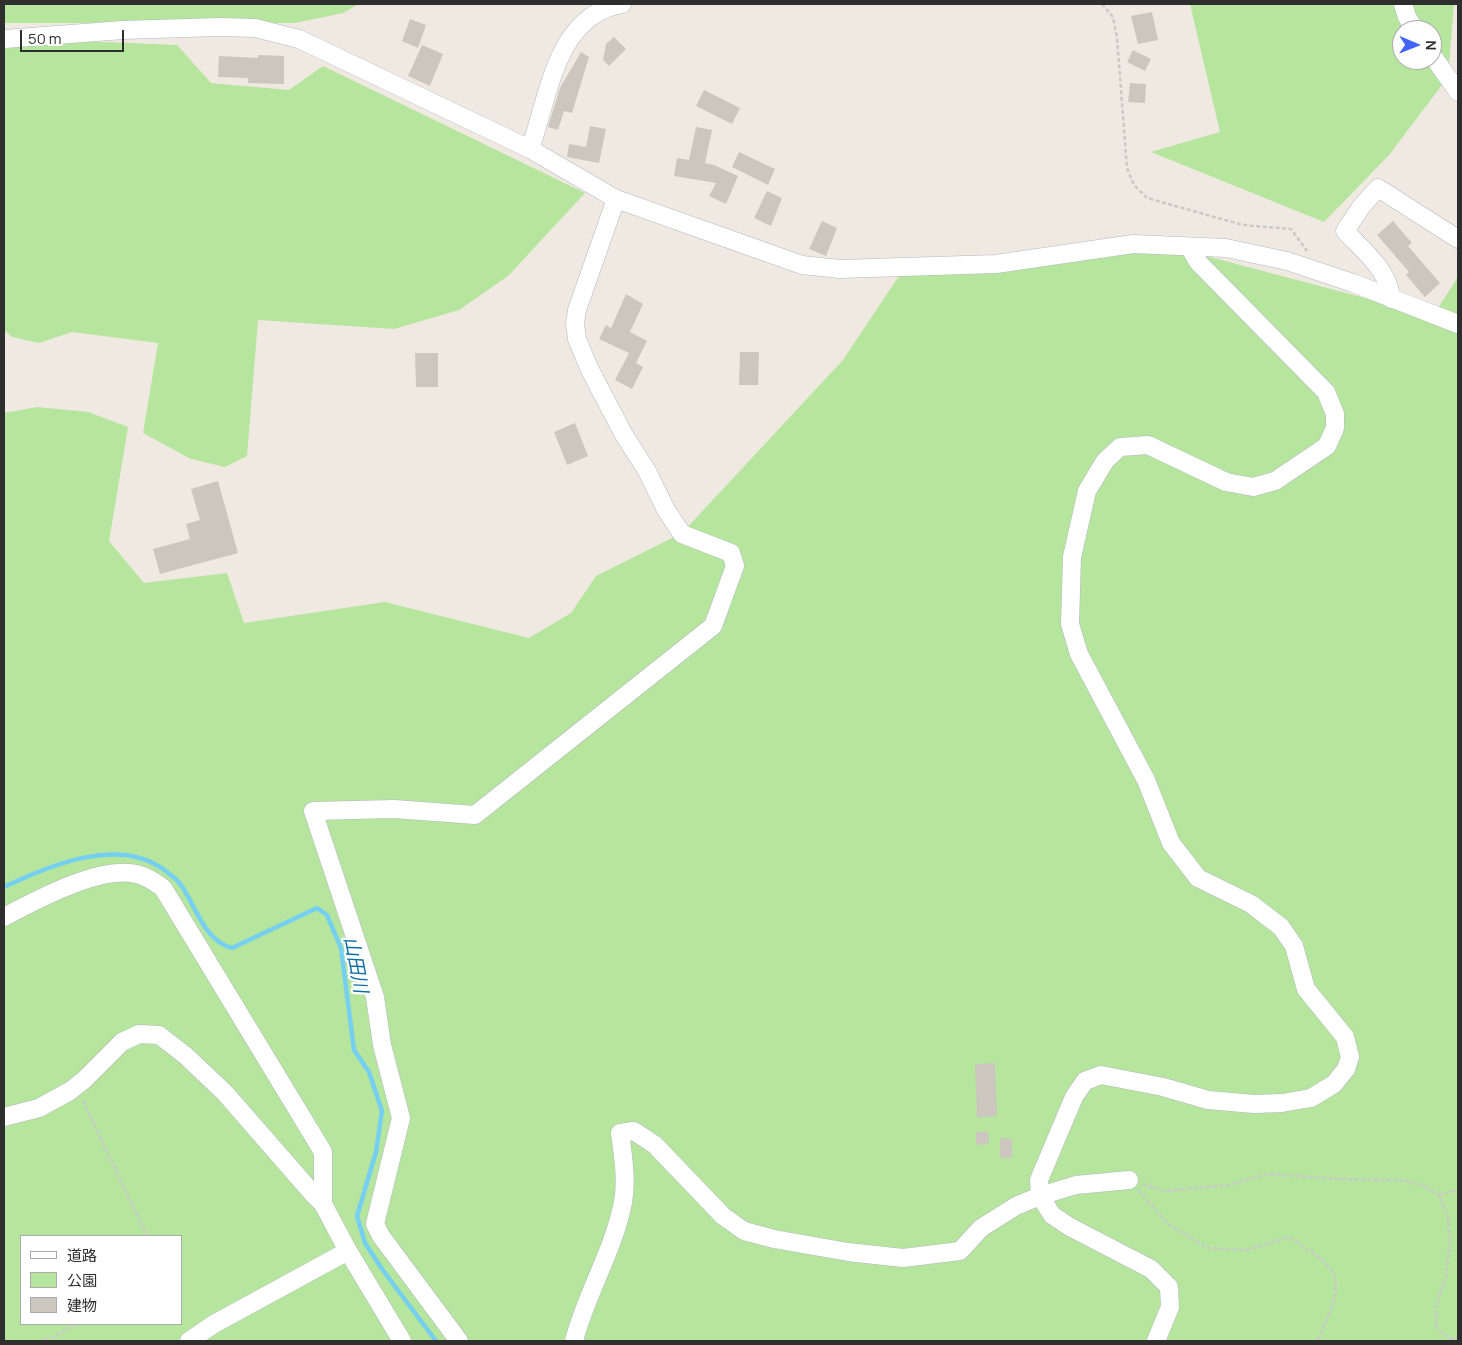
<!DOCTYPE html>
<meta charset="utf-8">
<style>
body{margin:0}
#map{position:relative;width:1462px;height:1345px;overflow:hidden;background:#efe9e1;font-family:Manrope,"Noto Sans JP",sans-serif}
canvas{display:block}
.frame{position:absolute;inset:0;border:5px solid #2e2e2e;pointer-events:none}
.legend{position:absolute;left:20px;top:1235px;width:162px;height:90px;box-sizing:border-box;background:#fff;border:1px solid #ababab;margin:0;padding:6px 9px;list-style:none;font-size:15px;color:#2e2e2e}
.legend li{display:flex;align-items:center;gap:10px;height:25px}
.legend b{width:25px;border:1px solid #ababab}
.north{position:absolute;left:1392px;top:20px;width:50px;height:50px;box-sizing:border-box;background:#fff;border:1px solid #ababab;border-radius:50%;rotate:91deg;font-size:14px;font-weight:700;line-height:20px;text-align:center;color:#2e2e2e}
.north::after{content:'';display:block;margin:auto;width:18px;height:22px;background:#4264fb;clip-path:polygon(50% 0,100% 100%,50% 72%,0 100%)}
.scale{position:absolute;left:20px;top:30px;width:104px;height:22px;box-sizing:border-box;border:2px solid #2e2e2e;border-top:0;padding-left:6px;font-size:15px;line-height:18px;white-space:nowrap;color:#2e2e2e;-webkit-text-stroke:4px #fff;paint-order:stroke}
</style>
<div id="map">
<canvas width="1462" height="1345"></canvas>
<div class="frame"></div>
<ul class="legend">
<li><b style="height:6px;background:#fff"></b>道路</li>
<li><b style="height:14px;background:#b6e59e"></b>公園</li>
<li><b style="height:14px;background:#cbc7bf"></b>建物</li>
</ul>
<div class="north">N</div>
<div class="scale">50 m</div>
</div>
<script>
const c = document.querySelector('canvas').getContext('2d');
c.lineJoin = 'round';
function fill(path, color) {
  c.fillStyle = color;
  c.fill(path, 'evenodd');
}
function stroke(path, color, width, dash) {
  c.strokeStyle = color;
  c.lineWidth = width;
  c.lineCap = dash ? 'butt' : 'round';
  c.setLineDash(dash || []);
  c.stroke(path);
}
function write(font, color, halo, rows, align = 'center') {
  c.font = font + ' Manrope,"Noto Sans JP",sans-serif';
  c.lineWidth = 4.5;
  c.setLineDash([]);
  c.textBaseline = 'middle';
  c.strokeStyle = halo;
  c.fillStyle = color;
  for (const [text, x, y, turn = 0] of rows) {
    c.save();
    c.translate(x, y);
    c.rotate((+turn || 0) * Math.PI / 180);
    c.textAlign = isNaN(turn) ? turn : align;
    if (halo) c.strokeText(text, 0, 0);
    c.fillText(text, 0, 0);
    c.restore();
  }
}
fill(new Path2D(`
 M4,4H359L343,13L295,23H4Z
 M1190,4H1454L1448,77L1389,155L1324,222L1151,152L1220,132ZM1402,30H1432V60H1402Z
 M4,38L177,45L211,83L289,90L323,66L585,193L508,276L459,310L394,329L258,320L247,456L225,467L191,459L143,433L158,343L72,332L39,343L12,337L4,330Z
 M1172,247L1433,316L1458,277V1341H4V413L37,407L88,412L128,427L109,541L144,583L227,573L244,623L385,602L529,638L571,613L596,576L682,533L843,360L905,267ZM21,1236H181V1324H21Z`), '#b6e59e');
stroke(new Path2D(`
 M4,887C50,865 121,835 167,872C172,876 178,880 181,885C196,906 204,941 232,948L317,908L327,915L341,948L354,1050L369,1072L382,1111L376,1152L357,1216L365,1243L382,1269L436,1341`), '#75cff0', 4.5);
fill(new Path2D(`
 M1152,12L1158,40L1138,44L1131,16Z
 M410,19L426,25L418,48L402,41Z
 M614,37L626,49L609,66L603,60L606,44Z
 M422,45L443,54L430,86L408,76Z
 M1133,50L1151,59L1145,71L1127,62Z
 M581,52L589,57L572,113L564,111L558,130L548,127L560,88Z
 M258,55L284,56V84L248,83V78L218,77L219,56L258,58Z
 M1130,83L1146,84L1145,103L1128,102Z
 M704,90L740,108L732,124L696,106Z
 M590,126L606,129L599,163L567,157L569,144L586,147Z
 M696,127L712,130L705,163L714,165L738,176L726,204L709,196L716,183L674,176L677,158L689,160Z
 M739,152L775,169L768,185L732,167Z
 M767,191L782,198L771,226L754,218Z
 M822,221L837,228L826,256L809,249Z
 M1393,221L1412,243L1408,246L1440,283L1425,297L1406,275L1409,272L1377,235Z
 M626,294L643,304L630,332L647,341L636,363L643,367L632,389L615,380L629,353L599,339L606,325L611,328Z
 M740,352H759L758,385H739Z
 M415,353H438V387H416Z
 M575,423L588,456L567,465L554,432Z
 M218,481L238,553L160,574L153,549L190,539L186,524L200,520L191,489Z
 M995,1063L997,1116L977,1118L975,1064Z
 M988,1131L989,1144L976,1145V1132Z
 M1000,1138L1012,1139V1158H1000Z`), '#cbc7bf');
const minor = new Path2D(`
 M1403,4L1407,17L1415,30
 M4,39L123,30L220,27L255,28L299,39L530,149L616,199L802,265L840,269L996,264L1133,244L1226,248L1287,261L1353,283L1458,324
 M1432,55L1458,92
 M530,149C549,97 555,16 622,4
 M1391,299C1390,272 1363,250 1345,231L1361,207L1378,188L1458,239
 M4,917C36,900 104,863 140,875C148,877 156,883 163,888L323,1152V1204
 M4,1117L39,1108L70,1091L84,1080L122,1042L139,1034L159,1035L186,1056L225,1093L314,1195L323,1204L348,1251
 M189,1341L214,1324L348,1251L402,1341
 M459,1341L381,1236L375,1224L401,1118L382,1045L375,997L313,811L394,809L475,815L713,626L735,566L731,553L682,534L666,510L647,471L624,435L589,368L577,339L575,323L577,310L616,199
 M574,1341C586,1294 614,1250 623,1202C627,1180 623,1155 620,1133L634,1131L655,1145L723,1216L744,1231L774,1239L848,1252L903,1258L960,1251L981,1228L1016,1206L1040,1196L1076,1185L1129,1180
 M1156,1341L1170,1307L1169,1287L1151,1269L1070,1227L1052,1215L1040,1196L1039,1180L1074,1097L1085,1081L1101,1075L1163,1087L1208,1100L1254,1104L1282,1103L1311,1098L1334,1084L1346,1069L1350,1057L1345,1037L1306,989L1294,946L1281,927L1251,904L1198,878L1171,843L1146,780L1079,654L1070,624L1072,557L1087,491L1105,461L1120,447L1148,445L1226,482L1253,487L1275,481L1327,446L1335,428V414L1326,392L1198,262L1190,248`);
stroke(minor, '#b4b7c1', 19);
stroke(new Path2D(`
 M1102,4L1113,17L1117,38L1127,168L1134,185L1147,198L1243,225L1291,229L1307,251
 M83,1101L147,1236
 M1143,1184L1164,1191L1228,1185L1268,1174L1339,1179L1400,1180L1422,1185L1439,1195L1448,1217L1450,1243L1446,1276L1436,1306L1437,1328L1448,1338L1458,1339
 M1138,1190L1169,1225L1208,1248L1246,1250L1289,1237C1302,1246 1331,1262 1335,1278C1340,1293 1324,1327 1317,1341
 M1439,1195L1458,1190
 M38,1341L51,1338L77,1324`), '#c9c9c9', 2.5, [4, 2.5]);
stroke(minor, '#fff', 18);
write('italic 19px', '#0d6fa3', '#fff', [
 ["山田川",355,965,79]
]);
</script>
